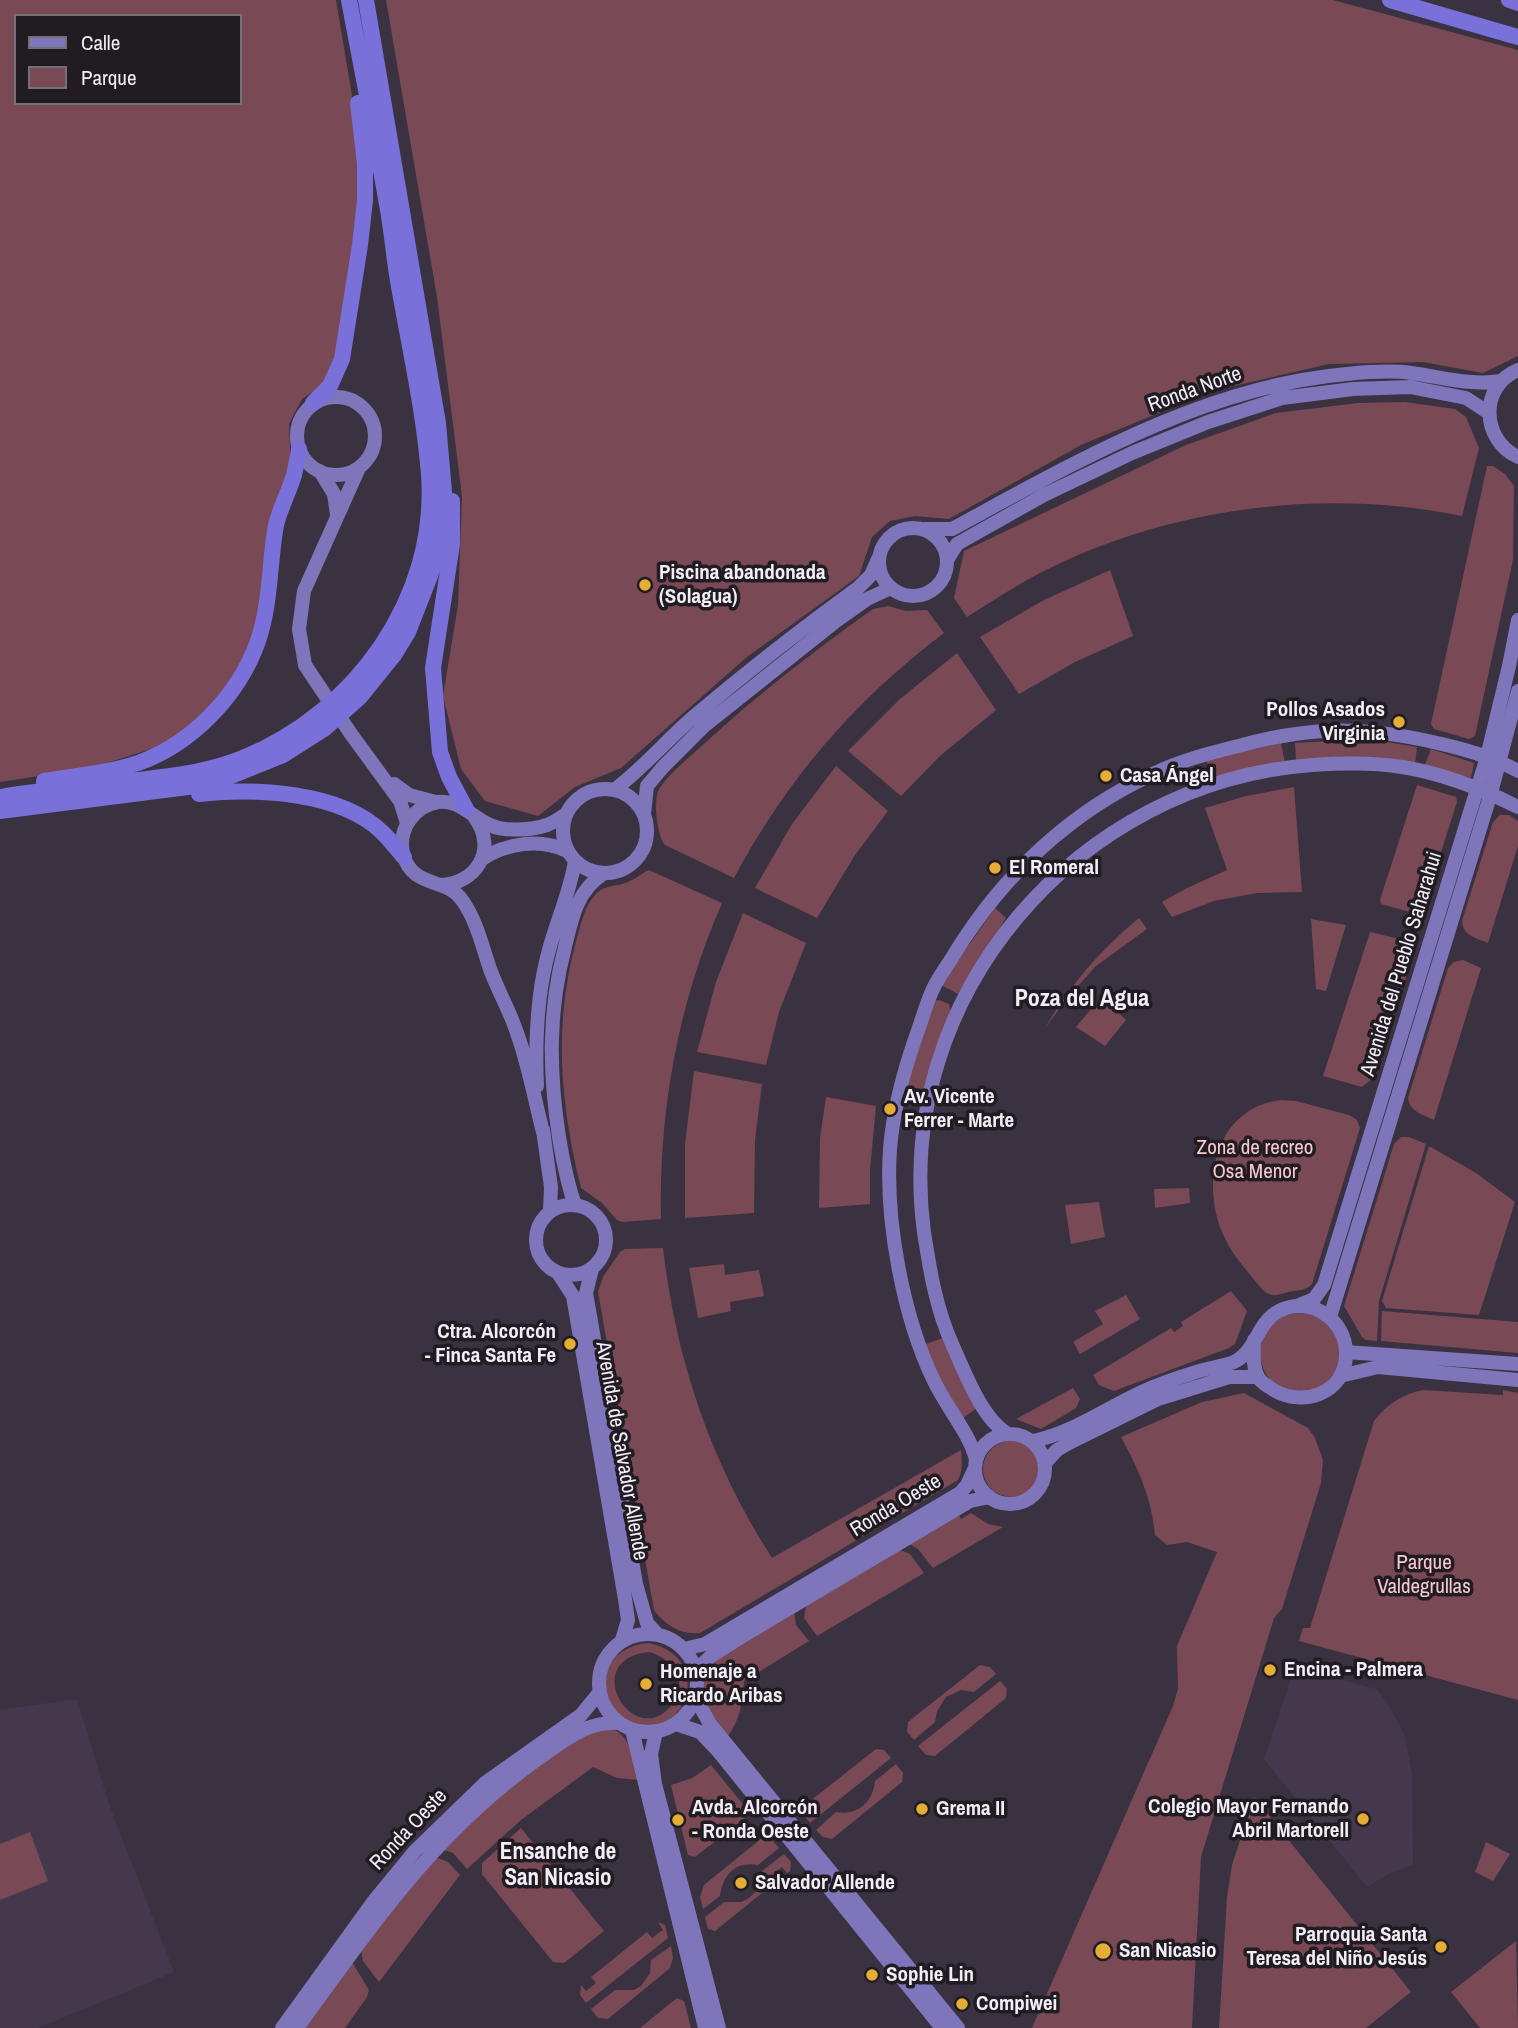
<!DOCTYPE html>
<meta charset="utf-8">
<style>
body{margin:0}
#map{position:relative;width:1518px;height:2028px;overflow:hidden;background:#3b3241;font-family:"Archivo Narrow",sans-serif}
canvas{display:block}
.legend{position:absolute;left:14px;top:14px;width:228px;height:91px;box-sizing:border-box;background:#201c22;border:2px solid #747077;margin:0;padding:9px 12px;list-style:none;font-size:21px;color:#f2edf7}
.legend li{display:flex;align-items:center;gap:14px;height:35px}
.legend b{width:35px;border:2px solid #747077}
</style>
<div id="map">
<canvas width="1518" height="2028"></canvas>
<ul class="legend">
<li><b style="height:9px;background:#7f75bb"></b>Calle</li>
<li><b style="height:19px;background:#794955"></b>Parque</li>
</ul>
</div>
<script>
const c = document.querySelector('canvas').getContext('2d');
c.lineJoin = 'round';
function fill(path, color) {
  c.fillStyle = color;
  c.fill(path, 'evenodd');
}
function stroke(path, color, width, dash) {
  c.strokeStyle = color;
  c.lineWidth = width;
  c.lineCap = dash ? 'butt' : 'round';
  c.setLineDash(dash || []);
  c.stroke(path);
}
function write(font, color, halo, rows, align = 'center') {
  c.font = font + ' "Archivo Narrow",sans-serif';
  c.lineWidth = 7;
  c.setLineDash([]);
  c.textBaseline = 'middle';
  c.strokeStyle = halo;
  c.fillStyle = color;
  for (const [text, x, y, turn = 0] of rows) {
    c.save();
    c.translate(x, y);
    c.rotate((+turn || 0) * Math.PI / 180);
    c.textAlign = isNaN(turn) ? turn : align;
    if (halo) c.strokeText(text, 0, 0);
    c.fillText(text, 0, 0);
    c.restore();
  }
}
fill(new Path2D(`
 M1295,1667L1376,1689L1387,1702L1404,1734L1412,1773L1413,1865L1390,1873L1367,1887L1264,1759Z
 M77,1699L110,1807L174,1972L38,2028H0V1710Z`), '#44384d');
fill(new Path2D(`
 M0,0H336L358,131L361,192L338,354L323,385L302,399L289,424L291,471L258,624L244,663L207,713L167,744L91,768L0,782ZM16,16H240V103H16Z
 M386,0H1333L1518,50V356L1483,373L1423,362L1329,364L1212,391L1081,445L949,519L915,516L890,521L872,537L859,576L747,657L621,768L575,787L538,816L485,801L461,769L443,696L458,605L462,496L437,297Z
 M1405,402L1455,409L1466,417L1479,448L1462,516C1322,487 1167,508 1040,573C1015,586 991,602 967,617L954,598L964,551L1186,445L1276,413L1358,403Z
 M1487,466H1493L1505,474L1514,486L1513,560L1475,736L1469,739L1434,729L1431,724Z
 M1110,570L1133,636L1075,662L1019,694L980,637L1044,600Z
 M888,606L906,611L927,610L944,633C853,702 788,778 734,878L665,845C657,836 653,800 659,789C670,772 690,757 705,743C758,694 814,651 873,609Z
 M957,653L996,710L940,756L901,796L848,751L900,699Z
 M1331,741L1387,742L1417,747L1415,764L1296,761L1295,743Z
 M1281,743L1285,763L1213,780L1206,760Z
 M1431,749L1474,763L1471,778L1425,765Z
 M836,766L888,811L855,855L817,918L755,888L792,824Z
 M1417,785L1456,797L1457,802L1421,915L1381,904L1380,900Z
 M1294,787L1302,892L1257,893L1214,901L1172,917L1162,902L1187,888L1227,870L1205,808L1246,796Z
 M1500,815H1509L1518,821V846L1488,943C1476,938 1463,936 1462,921L1493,822Z
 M649,870L722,903C678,1004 659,1109 661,1219L622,1222L617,1220L602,1203L581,1188C560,1102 553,1024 577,938C581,923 585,905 596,894C605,884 619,887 630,881C637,878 642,873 649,870Z
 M995,908L1006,918L958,994L941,985Z
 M743,913L806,943L779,1012L766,1065L697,1052L716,982Z
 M1139,918L1147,929L1096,966L1069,996L1045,1028C1070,985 1101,949 1139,918Z
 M1311,919L1346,925L1326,991L1316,989Z
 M1370,932L1408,941L1414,953L1373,1078L1362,1087L1323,1076Z
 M1463,960L1481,968L1434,1120C1422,1114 1410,1112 1408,1098L1448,968L1454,962Z
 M1102,996L1126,1020L1105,1046L1076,1027Z
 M939,1000L949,1004L951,1012L934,1053L925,1090L905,1086L935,1001Z
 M694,1071L762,1084L755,1140L754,1213L685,1218V1144Z
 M826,1097L876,1106L870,1170V1204L819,1208L820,1138Z
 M1281,1100L1296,1101L1349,1115L1357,1120L1360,1128L1312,1284C1306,1290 1301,1290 1293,1291C1286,1292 1278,1296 1272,1295C1263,1293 1257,1283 1252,1277C1240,1263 1229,1249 1222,1232C1201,1179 1216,1108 1281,1100Z
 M1401,1137H1409L1426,1144L1379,1301L1377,1341L1366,1340L1362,1337L1344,1306L1394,1144Z
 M1429,1146L1476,1173L1515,1202L1479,1315L1386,1308L1382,1301Z
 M1189,1188L1190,1203L1155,1208L1154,1189Z
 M1099,1202L1105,1237L1071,1244L1065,1205Z
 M663,1248C676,1360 711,1463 772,1558L961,1450C962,1460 963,1471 958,1480L700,1633C681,1635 666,1626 654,1610L598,1292L603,1277L620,1252L625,1249Z
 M724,1264L725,1275L759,1270L764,1296L730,1302L731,1311L698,1318L689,1268Z
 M1231,1291L1247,1311L1235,1344L1229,1348L1114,1391L1099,1385L1093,1375L1171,1328L1174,1332L1183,1326L1181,1322Z
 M1126,1295L1140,1319L1080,1354L1073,1342L1103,1324L1095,1311Z
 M1382,1311L1518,1322V1353L1381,1341Z
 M1260 1353a40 40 0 1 1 80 0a40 40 0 1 1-80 0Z
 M943,1338L977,1408L960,1420L923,1345Z
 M1073,1388L1080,1399L1076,1408L1041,1429L1016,1419Z
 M1423,1390L1503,1395V1390L1518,1393V1700L1299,1641L1303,1628H1310L1374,1421C1387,1404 1401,1395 1423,1390Z
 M1244,1393L1308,1428L1315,1438L1323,1460L1321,1483L1282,1609L1274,1618L1201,1857L1192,2028H1032L1173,1706L1178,1689L1177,1646L1217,1552L1187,1542L1167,1545L1155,1535C1152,1499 1138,1468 1121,1437L1202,1402Z
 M983 1469a28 28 0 1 1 56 0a28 28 0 1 1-56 0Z
 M958,1513L961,1519L971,1513L988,1524L1003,1527L933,1568L918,1549L908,1543Z
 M900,1550L910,1554L924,1573L817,1636L804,1618L806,1606Z
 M794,1611L796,1625L809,1641L744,1681C743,1701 740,1721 727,1737L703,1703L701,1685L707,1666Z
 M649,1643C720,1659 682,1750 626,1721C617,1716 609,1707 606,1697C597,1666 621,1645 649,1643ZM649,1652C673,1658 690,1684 671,1706C633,1751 578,1659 649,1652Z
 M980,1665L990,1667L996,1674L974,1692L961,1690L946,1697L937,1711L935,1722L914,1740L907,1732L908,1722Z
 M1000,1681L1007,1689L1006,1698L935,1756L926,1755L918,1746Z
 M611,1728C632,1736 633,1761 638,1780L617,1778L593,1767L521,1820L467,1869L453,1853L441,1849L494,1797L591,1730Z
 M876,1749L884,1750L891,1758L810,1823L804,1815L805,1805Z
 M896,1764L903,1773L902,1782L832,1839L823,1837L816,1830L836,1812C858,1816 873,1802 875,1781Z
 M711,1765L746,1808L745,1818L695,1857L688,1855L671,1785L692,1778Z
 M1254,1797L1411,1992L1366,2028H1219L1227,1897L1232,1865Z
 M521,1828L604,1931L564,1963L553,1962L482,1874V1863Z
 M30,1832L48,1881L0,1900V1844Z
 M762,1838L772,1840L779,1848L758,1865C735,1861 723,1875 720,1896L703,1909L700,1897L704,1885Z
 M1486,1842L1510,1854L1493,1881L1475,1872Z
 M784,1854L791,1862L790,1871L787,1873L782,1867L774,1874L778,1880L715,1931L708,1929L705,1917L724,1902H742L749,1898L759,1888L762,1871Z
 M438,1858L448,1862L460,1875L379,1982L363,1961L361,1949L432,1860Z
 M658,1922L665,1925L668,1938L586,2003L580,1995L581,1985L586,1991L596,1983L591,1977L647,1932L652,1938L663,1930Z
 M1516,1941L1518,2028H1480L1451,1992Z
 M671,1946L673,1958L670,1968L608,2019L598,2018L591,2009L615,1990H634L641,1986L650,1973L651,1960Z
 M352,1962L369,1990L367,1997L345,2028H304Z
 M677,1998L684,2001L691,2028H640Z`), '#794955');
stroke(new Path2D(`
 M1518,370C1479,386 1481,440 1518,457
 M297 436a39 39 0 1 1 78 0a39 39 0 1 1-78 0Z
 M359,468L304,591L299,629L305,665L351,734L400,801L407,823
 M320,471L334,494L337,515
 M879 562a34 34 0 1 1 68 0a34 34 0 1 1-68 0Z
 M925,529H952C1076,462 1205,386 1347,374C1367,372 1391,370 1411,373C1442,377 1471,386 1501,381
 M947,560L957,544L1044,495L1132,453L1208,422L1282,398L1353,389L1410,387L1466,398L1489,413
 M394,784L409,795L436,802
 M563 831a42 42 0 1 1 84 0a42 42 0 1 1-84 0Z
 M614,790C645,767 668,738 697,714C749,670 803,628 858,588L871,575L878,559
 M644,814L647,786L663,767L704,726L836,621L867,599L891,588
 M482,859C507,843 540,838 567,851
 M440,885C476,884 498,850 475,818
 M537,1086C535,1041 537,993 549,950C557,920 570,892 575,861
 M543,1130L551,1187L550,1211
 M544,1136C535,1102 529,1066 517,1033C510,1011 498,991 490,969C482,946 477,921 462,900C447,877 411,889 403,853C398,829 414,806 438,802C459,799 472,817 490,825C503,832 532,830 547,825C553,823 560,818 566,814
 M536 1240a35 35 0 1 1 70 0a35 35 0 1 1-70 0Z
 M575,1205C567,1183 563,1161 559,1137C549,1072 548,1011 565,947C572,917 577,891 603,874
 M592,1269L586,1293L589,1310L636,1584L647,1623L657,1634
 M558,1273L573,1296L625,1599L628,1620L622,1640
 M1297,1306L1314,1299L1324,1285L1487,757L1509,666L1518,620
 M1330,1317L1491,793L1518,691
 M1346,1352L1518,1364
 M1340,1376L1378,1367L1518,1380
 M1008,1434C982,1419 965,1373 953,1346C936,1309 930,1271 924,1232C892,996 1078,782 1312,765C1342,763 1372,762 1402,767C1442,773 1482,789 1518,807
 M975 1469a35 35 0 1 1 70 0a35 35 0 1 1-70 0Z
 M1033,1441C1074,1433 1114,1403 1153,1387C1166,1382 1180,1377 1193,1373C1206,1368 1221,1367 1234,1362C1256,1352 1257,1322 1279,1311C1309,1295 1346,1319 1346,1353C1347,1394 1300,1410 1269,1387C1266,1385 1260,1381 1258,1377C1252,1366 1254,1352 1254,1340
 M976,1459C968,1431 947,1408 934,1381C903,1317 885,1220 890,1149C893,1111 903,1074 915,1039C921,1023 926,1004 933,989C939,976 948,965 955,953C1003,875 1071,811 1155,773C1184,759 1215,752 1246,744C1320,725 1372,727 1446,745C1471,751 1495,758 1518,771
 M1045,1463L1057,1450L1069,1443L1158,1399L1229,1377H1258
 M599 1683a49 49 0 1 1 98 0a49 49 0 1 1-98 0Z
 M684,1649L705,1644L960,1493L967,1485L974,1470
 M696,1670L711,1656L741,1637L970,1501L990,1497
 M695,1697L710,1724L958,2028
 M676,1724L700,1732L719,1752L942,2028
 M632,1730L705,2028
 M656,1732L651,1754L655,1784L719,2028
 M282,2028L373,1902L415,1851L485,1783L581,1715L599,1693
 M297,2028C372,1925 436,1830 542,1756C566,1739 588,1721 619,1723`), '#7f75bb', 14);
stroke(new Path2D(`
 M1390,0L1518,37
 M1509,0L1518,3
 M313,403L330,386L342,359L360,245L365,200V164L358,103
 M452,501V544L433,668L440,752L449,777L466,809
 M44,781C75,776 108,773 138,763C192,744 239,695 258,641C271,603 269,564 276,525C280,508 289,492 294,475C296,466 298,457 299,449
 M199,794C255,788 339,791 382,832C390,840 397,849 404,857
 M0,797C43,790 87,786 130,781C168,776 207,773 243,758C354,713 438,599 429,475C424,410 409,345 398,281C394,257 392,233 388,210C376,140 362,70 349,0
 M0,811L211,784L283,755L324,729L360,697L394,655L408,632L430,576L438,548L444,492L438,423L366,0`), '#7a70d9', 16);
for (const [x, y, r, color] of [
 [645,585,7,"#e5ad35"],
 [1399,722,7,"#e5ad35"],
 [1106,776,7,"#e5ad35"],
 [995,868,7,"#e5ad35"],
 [890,1109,7,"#e5ad35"],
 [570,1344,7,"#e5ad35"],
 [1270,1670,7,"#e5ad35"],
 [646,1684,7,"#e5ad35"],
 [922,1809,7,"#e5ad35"],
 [1363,1819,7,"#e5ad35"],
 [678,1820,7,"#e5ad35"],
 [741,1883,7,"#e5ad35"],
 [1441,1947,7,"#e5ad35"],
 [1103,1951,9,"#e5ad35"],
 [872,1975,7,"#e5ad35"],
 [962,2004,7,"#e5ad35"]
]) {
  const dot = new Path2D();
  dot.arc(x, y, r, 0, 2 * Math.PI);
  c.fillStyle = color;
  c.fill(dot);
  stroke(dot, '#201c22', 2.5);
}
write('21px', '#f2edf7', '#201c22', [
 ["Ronda Norte",1195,390,-20],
 ["Avenida del Pueblo Saharahui",1402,964,-73],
 ["Avenida de Salvador Allende",621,1451,80],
 ["Ronda Oeste",896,1506,-31],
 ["Ronda Oeste",409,1830,-47]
]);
write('bold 21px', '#f2edf7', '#201c22', [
 ["Piscina abandonada",659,573],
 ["(Solagua)",659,597],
 ["Pollos Asados",1385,710,"right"],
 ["Virginia",1385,734,"right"],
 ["Casa Ángel",1120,776],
 ["El Romeral",1009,868],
 ["Av. Vicente",904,1097],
 ["Ferrer - Marte",904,1121],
 ["Ctra. Alcorcón",556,1332,"right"],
 ["- Finca Santa Fe",556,1356,"right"],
 ["Encina - Palmera",1284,1670],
 ["Homenaje a",660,1672],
 ["Ricardo Aribas",660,1696],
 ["Colegio Mayor Fernando",1349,1807,"right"],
 ["Abril Martorell",1349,1831,"right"],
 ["Avda. Alcorcón",692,1808],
 ["- Ronda Oeste",692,1832],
 ["Grema II",936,1809],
 ["Salvador Allende",755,1883],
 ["Parroquia Santa",1427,1935,"right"],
 ["Teresa del Niño Jesús",1427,1959,"right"],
 ["San Nicasio",1119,1951],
 ["Sophie Lin",886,1975],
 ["Compiwei",976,2004]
], 'left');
write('21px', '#f7c8d2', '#201c22', [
 ["Zona de recreo",1255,1148],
 ["Osa Menor",1255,1172],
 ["Parque",1424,1563],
 ["Valdegrullas",1424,1587]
]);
write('bold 23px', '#f2edf7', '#201c22', [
 ["Ensanche de",558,1853],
 ["San Nicasio",558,1879]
]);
write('bold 24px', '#f2edf7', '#201c22', [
 ["Poza del Agua",1082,1000]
]);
</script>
